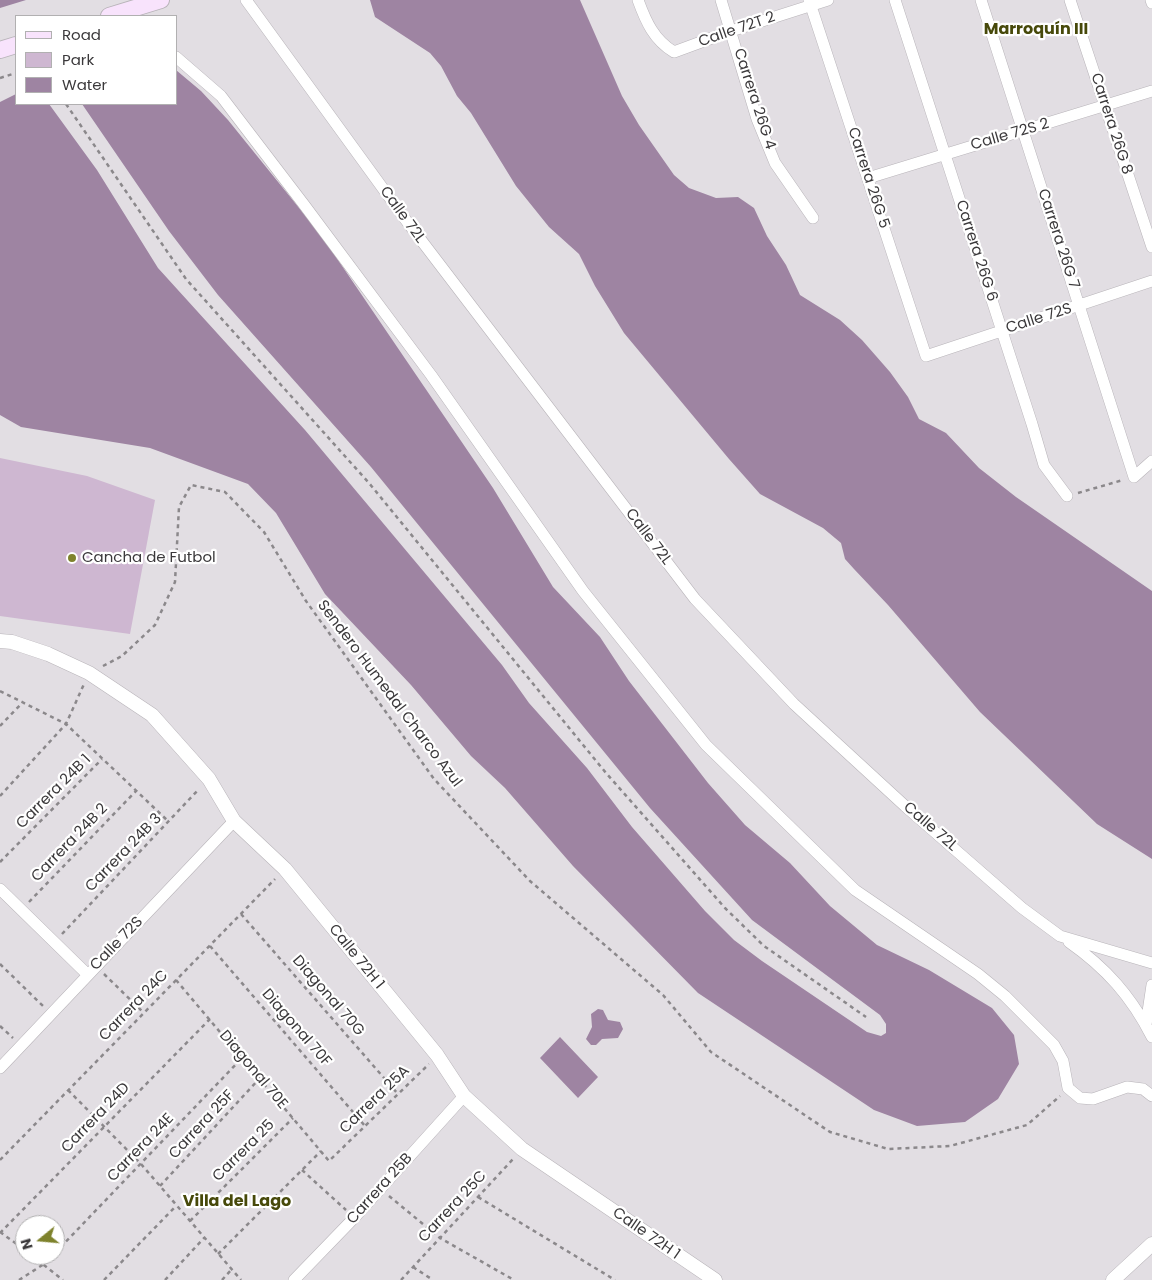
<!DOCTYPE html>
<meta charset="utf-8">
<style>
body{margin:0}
#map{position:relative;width:1152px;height:1280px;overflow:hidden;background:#e2dee3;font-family:Poppins,sans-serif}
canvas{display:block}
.legend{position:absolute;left:15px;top:15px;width:162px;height:90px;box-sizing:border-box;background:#fff;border:1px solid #b1b0b1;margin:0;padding:6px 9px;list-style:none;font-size:15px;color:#3b393b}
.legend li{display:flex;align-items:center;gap:10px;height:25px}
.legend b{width:25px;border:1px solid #b1b0b1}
.north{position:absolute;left:15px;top:1215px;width:50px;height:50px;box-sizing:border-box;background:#fff;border:1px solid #b1b0b1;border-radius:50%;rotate:253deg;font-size:14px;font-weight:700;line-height:20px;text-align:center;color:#3b393b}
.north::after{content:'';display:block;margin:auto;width:18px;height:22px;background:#7e822c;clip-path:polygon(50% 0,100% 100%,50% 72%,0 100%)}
</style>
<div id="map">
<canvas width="1152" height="1280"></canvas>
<ul class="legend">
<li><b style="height:6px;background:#f8e3fc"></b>Road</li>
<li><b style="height:14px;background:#ceb7d1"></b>Park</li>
<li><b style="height:14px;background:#9e84a2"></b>Water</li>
</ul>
<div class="north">N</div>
</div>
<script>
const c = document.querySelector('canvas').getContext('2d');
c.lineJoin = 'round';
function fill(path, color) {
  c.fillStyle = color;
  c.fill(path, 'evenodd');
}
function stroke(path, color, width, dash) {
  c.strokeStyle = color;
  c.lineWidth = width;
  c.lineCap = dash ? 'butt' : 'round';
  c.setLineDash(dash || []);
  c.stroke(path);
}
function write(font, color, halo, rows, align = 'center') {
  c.font = font + ' Poppins,sans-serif';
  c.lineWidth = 4.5;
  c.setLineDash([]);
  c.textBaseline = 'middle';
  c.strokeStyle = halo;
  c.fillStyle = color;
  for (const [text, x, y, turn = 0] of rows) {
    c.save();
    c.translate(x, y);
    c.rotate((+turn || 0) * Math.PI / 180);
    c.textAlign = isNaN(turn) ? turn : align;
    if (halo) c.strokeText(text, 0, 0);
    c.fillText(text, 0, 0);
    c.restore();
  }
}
fill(new Path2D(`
 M0,458L87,476L155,500L130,634L0,616Z`), '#ceb7d1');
fill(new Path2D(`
 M0,0H26L0,8Z
 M370,0H580L622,96L639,125L674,175L689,188L716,198L738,197L754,208L767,236L786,265L800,295L840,320L862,340L890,372L908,397L919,419L946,433L979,468L1016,497L1152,591V859L1097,824L980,712L888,605L854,569L845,559L841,543L823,528L760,494L729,459L624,333L595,286L579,254L549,227L516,186L471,113L457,96L441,66L430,53L375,17Z
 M176,70L201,91L228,120L321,235L493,488L553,587L600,637L629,681L708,783L745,825L790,863L830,906L877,945L929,970L992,1008L1014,1035L1019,1064L998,1099L965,1122L917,1126L874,1110L698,993L573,866L505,788L471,756L411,685L325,594L276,513L248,484L150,448L21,427L0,415V102L16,94V104H49L97,170L158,268L305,430L502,665L529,703L587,768L632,827L705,911L734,940L762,961L867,1032L881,1036L886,1033V1024L880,1015L752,920L650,808L371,467L218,295L169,231L82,104H176Z
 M598,1009L603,1010L608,1020L620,1022L623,1029L618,1038L602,1039L596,1045H591L586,1039L592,1027L591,1014Z
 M560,1037L598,1077L578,1098L540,1058Z`), '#9e84a2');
const minor = new Path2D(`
 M246,0L408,223L695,599L794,704L905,806L1022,908L1060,936L1152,963
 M638,0C646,22 654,40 674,52L731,31L828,0
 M721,0L757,119L775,163L813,218
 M809,0L926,356L1152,281
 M895,0L1032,424L1044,465L1067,496
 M981,0L1134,477L1152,461
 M1070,0L1152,247
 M1151,0L1152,3
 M176,57L221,96L305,206L431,375L583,591L706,745L855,890L978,974L1005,996L1054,1045L1063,1061L1068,1088L1080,1098L1093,1099L1127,1087L1143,1089L1152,1096
 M868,178L1152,91
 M0,889L88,975
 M1069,942C1106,968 1131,996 1152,1037
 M1146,1025L1152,985
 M0,1068L234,821
 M294,1280L354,1218L464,1096`);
const tertiary = new Path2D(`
 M0,641L12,642L48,654L89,673L152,715L209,779L234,821L285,869L437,1055L464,1096L522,1149L715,1280
 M1113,1280L1152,1244`);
const secondary = new Path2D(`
 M109,16L161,0
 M0,50L16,45`);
stroke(minor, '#b8b4b9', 12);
stroke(tertiary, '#b8b4b9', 15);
stroke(secondary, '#b8b4b9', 18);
stroke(new Path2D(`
 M0,78L16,73
 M66,104L186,279L369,483L606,773L725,908L764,946L866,1017
 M1078,493L1123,480
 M103,666L122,656L155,625L175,582L179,507L191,485L225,492L264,532L306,601L434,779L530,881L663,995L711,1052L830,1132L888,1149L950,1146L1027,1125L1060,1096
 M0,691L66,724L169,822
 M0,726L23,702
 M0,796L66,724L84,684
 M0,862L102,759
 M29,902L136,791
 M241,914L398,1094
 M62,934L199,789
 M210,946L365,1126
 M0,964L43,1006
 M104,974L144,1013
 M176,980L329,1161L429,1064
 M0,1026L13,1038
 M68,1090L141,1164L241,1280
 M0,1160L275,879
 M302,1170L346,1210
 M160,1186L260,1078
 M389,1196L440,1238L514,1280
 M478,1197L615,1280
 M190,1221L293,1118
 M0,1232L25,1250
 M0,1233L210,1019
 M55,1253L242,1058
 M218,1254L321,1151
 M31,1255L63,1280
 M413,1267L433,1280
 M19,1280L44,1264L53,1255
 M104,1280L176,1206
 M165,1280L204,1238
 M222,1280L231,1270
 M401,1280L514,1158`), '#8b888b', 2.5, [4, 4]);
stroke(minor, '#fff', 11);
stroke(tertiary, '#fff', 14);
stroke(secondary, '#f8e3fc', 16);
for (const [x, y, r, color] of [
 [72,558,5,"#7e822c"]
]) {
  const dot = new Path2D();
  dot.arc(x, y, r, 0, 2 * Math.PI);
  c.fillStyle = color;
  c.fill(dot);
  stroke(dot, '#fff', 2);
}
write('15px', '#3b393b', '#fff', [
 ["Calle 72T 2",737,30,-19],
 ["Carrera 26G 4",754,99,72],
 ["Carrera 26G 8",1111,124,72],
 ["Calle 72S 2",1010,135,-16],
 ["Carrera 26G 5",868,178,72],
 ["Calle 72L",402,215,54],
 ["Carrera 26G 7",1058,239,72],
 ["Carrera 26G 6",976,251,72],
 ["Calle 72S",1039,319,-18],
 ["Calle 72L",648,537,53],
 ["Sendero Humedal Charco Azul",389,694,53],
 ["Carrera 24B 1",54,792,-45],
 ["Calle 72L",930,827,41],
 ["Carrera 24B 2",70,843,-46],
 ["Carrera 24B 3",124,853,-46],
 ["Calle 72S",117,944,-46],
 ["Calle 72H 1",356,957,51],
 ["Diagonal 70G",328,996,49],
 ["Carrera 24C",134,1006,-46],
 ["Diagonal 70F",296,1028,49],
 ["Diagonal 70E",253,1070,50],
 ["Carrera 25A",375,1100,-44],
 ["Carrera 24D",96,1118,-46],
 ["Carrera 25F",202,1125,-47],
 ["Carrera 24E",141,1148,-46],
 ["Carrera 25",244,1151,-45],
 ["Carrera 25B",380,1189,-48],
 ["Carrera 25C",453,1207,-47],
 ["Calle 72H 1",646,1234,35]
]);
write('15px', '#3b393b', '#fff', [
 ["Cancha de Futbol",82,558]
], 'left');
write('bold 16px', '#47490a', '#fff', [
 ["Marroquín III",1036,30],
 ["Villa del Lago",237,1202]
]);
</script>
